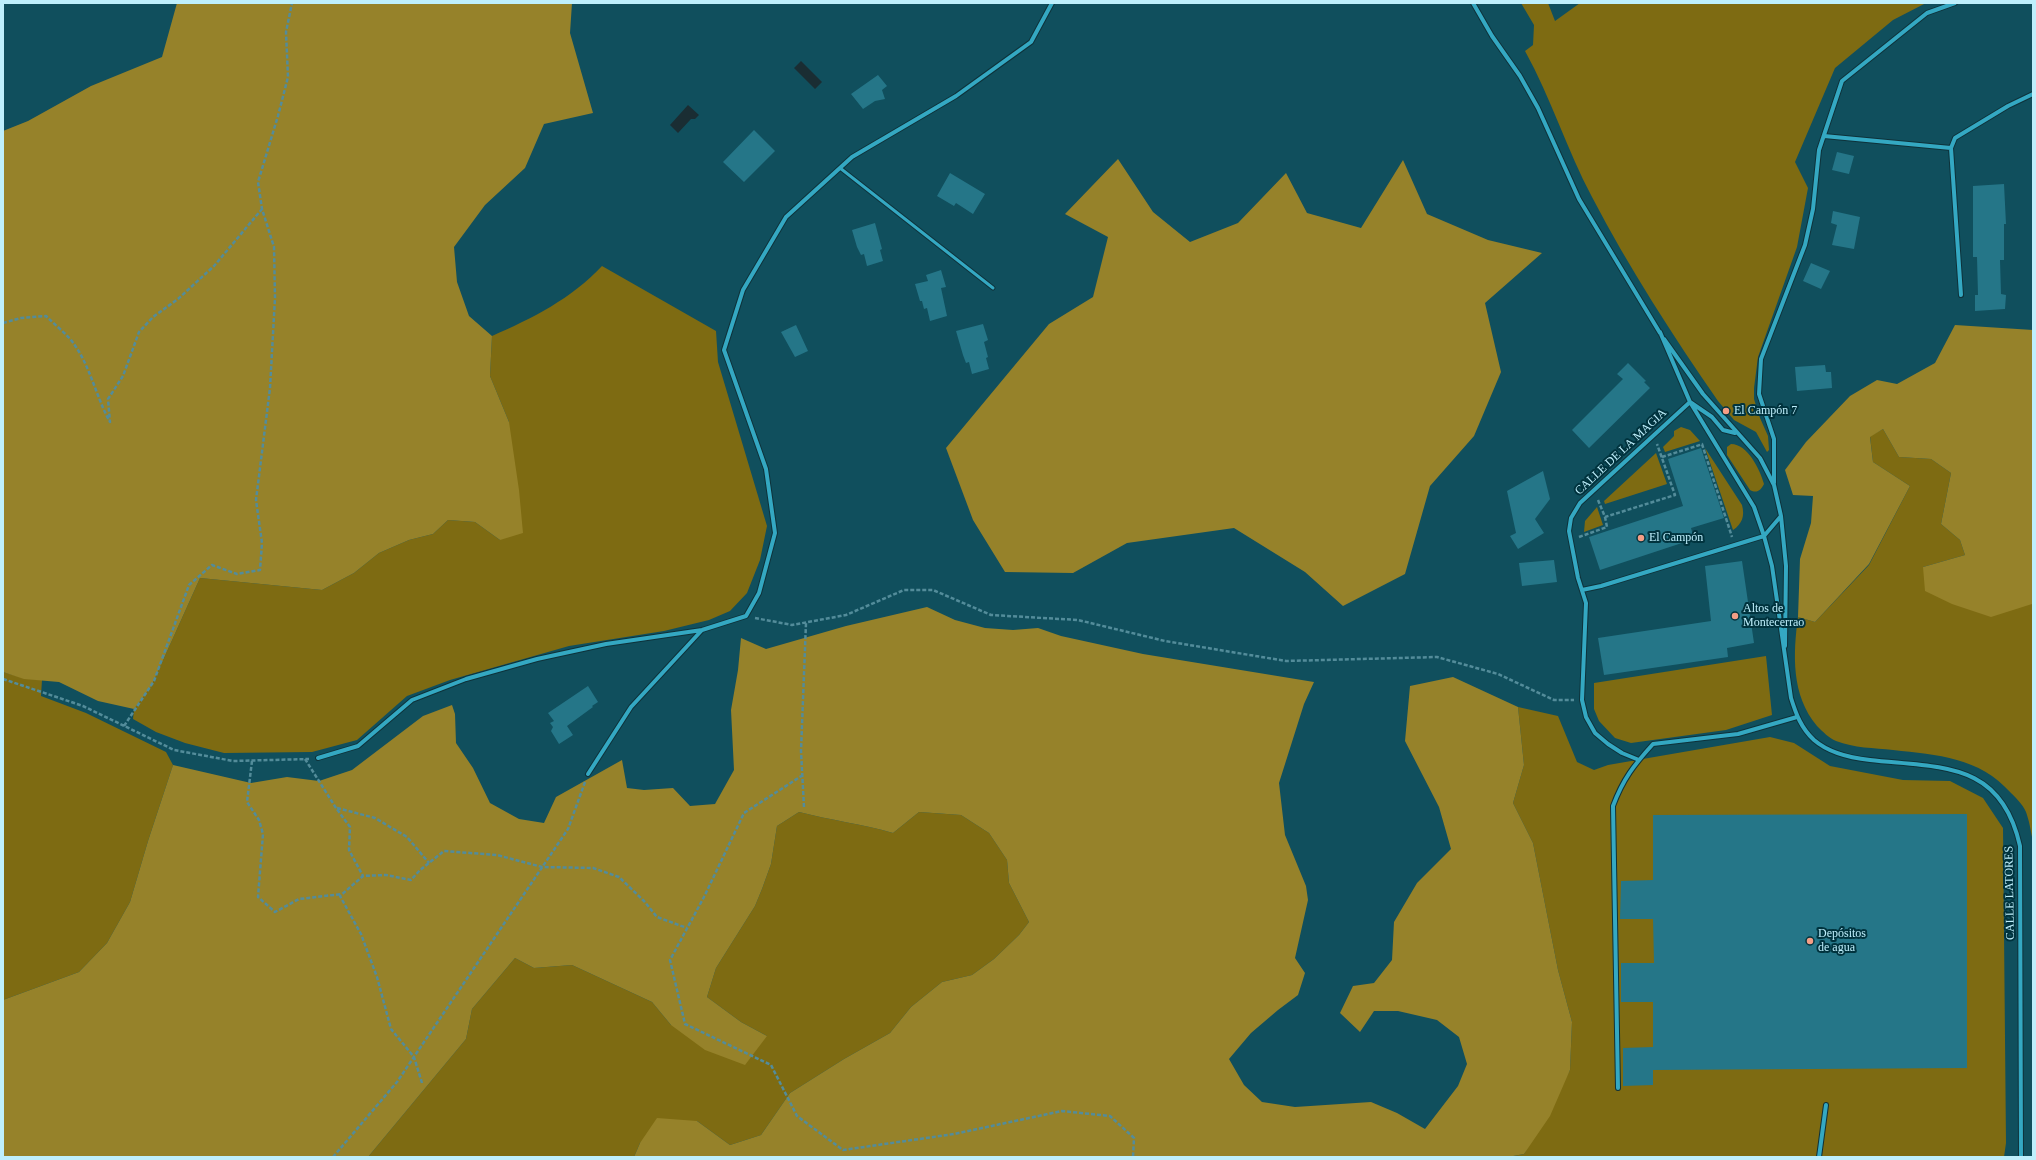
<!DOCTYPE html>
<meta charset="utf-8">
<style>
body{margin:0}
#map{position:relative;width:2036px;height:1160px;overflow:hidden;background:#104f5d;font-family:"Times New Roman",serif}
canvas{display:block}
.frame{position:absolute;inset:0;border:4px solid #beeffc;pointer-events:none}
</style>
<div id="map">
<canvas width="2036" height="1160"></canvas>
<div class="frame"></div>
</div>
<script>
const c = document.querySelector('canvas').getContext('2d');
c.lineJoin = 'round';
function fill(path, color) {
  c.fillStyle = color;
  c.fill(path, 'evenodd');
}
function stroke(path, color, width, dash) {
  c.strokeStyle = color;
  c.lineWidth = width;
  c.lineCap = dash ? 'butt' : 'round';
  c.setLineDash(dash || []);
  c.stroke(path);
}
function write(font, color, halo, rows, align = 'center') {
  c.font = font + ' "Times New Roman",serif';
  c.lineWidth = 4;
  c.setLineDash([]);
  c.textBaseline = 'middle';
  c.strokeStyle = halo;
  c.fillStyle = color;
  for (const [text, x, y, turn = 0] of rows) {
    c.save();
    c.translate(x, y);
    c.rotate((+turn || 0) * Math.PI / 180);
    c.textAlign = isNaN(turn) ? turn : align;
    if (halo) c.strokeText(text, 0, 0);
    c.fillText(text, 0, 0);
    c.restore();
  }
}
fill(new Path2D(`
 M1521,3H1548L1555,21L1580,3H1926L1893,20L1835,68L1795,162L1808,188L1797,247L1758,357L1754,388V399L1760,418L1768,436L1769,450L1767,452L1756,432L1734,420L1718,401C1673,336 1629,268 1592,197C1567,150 1551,98 1525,51L1533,45L1534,25Z
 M602,266L716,331L718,362L767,526L760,560L747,593L730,611L709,620L664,631L569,646L450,680L407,696L357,740L312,752L224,753L185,743L156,732L133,719L134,709L151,687L200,578L322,590L354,573L379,553L409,540L433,534L448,520L475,522L500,540L509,422L490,376L492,336C533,318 571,299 602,266Z
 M1681,427L1690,430L1700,441L1665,452L1663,447L1674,436V431Z
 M1883,429L1899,457L1931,459L1951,473L1941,524L1960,540L1965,555L1923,567L2032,604L2033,600V842C2031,833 2030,824 2027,815C2025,807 2017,799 2011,793C1979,757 1938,755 1893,750C1874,748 1854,748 1836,741C1829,738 1823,732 1817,726C1791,695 1793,654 1798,617L1815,622L1869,565L1910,486L1873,462L1870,436Z
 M1731,444C1748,444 1760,470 1764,484C1761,490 1757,494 1750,490L1727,455V447Z
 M1705,448L1742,505C1745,516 1742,524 1733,530Z
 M1656,453L1667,484L1605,504L1604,501Z
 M1597,507L1603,525L1584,532L1585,521Z
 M1766,656L1772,715L1726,730L1631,743L1615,738L1599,721L1594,709V683Z
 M3,672L24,678L42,680L41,696L86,713L166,752L173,765L148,841L130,902L107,943L79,972L3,1000Z
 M1518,707L1558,716L1577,762L1594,770L1608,765L1770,737L1794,743L1830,766L1903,780L1950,781L1983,798L2003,828L2006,1143L2004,1157H1508L1524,1154L1570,1070L1572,1022L1558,970L1533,843L1513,803L1524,765Z
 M799,812C830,820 862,824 893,833L919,812L961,815L989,833L1007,860L1009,883L1029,922L1019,935L994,959L972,975L942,982L911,1007L890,1033L844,1059L790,1093L761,1135L730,1145L697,1121L640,1143L634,1157H368L466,1039L472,1009L515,958L534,968L572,965L652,1002L671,1025L767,1036L741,1022L707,997L716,968L755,906L762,889L771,864L777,826Z`), '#7e6b12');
fill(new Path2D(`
 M177,3H572L570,33L593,113L544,124L525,168L485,205L454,247L457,282L469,316L492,336L490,376L509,422L519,490L523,533L500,540L475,522L448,520L433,534L409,540L379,553L354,573L322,590L200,578L151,687L134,709L98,701L59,682L24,679L3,672V131L28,121L91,86L162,57Z
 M1118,159L1153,212L1190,242L1238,223L1286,173L1307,213L1361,228L1403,160L1427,214L1488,240L1542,253L1485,303L1501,372L1474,436L1430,486L1405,574L1343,606L1305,572L1234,528L1127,543L1073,573L1005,572L973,520L946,448L1049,324L1093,297L1108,237L1065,214Z
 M1955,325L2033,330L2032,604L1991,617L1952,604L1925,591L1923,567L1965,555L1960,540L1941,524L1951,473L1931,459L1899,457L1883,429L1870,437L1873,462L1910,486L1869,564L1815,622L1798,617L1800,559L1811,523L1813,496L1793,495L1785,470L1806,442L1850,396L1877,380L1897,384L1935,363Z
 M927,607L955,620L985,628L1013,630L1038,628L1061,636L1143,654L1314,682L1304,704L1279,783L1285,835L1306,886L1308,900L1295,958L1305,973L1298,995L1278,1010L1251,1033L1229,1059L1244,1085L1262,1102L1295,1107L1371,1102L1397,1113L1425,1129L1458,1086L1467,1064L1459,1037L1437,1020L1398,1011H1374L1360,1032L1340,1013L1353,986L1374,983L1392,960L1394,922L1417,883L1451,849L1439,807L1405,741L1410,686L1453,677L1518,707L1524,765L1513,803L1533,843L1558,970L1572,1022L1570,1070L1550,1116L1524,1154L1508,1157H634L640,1143L657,1118L697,1121L730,1145L761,1135L790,1093L844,1059L890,1033L911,1007L942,982L972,975L994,959L1019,935L1029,922L1009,883L1007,860L989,833L961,815L919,812L893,833C862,824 830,820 799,812L777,826L771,864L762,889L755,906L716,968L707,997L741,1022L767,1036L745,1065L705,1050L671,1025L652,1002L572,965L534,968L515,958L472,1009L466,1039L368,1157H3V1000L79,972L107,943L130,902L148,841L173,765L251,783L287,777L319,781L352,770L423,716L452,705L455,714L456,743L473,768L490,803L519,819L544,823L556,797L622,760L627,788L644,790L673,788L690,806L715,804L734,770L731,710L738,670L741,638L766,649L846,626Z`), '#96822a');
fill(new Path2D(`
 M801,61L822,82L815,89L794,68Z
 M688,105L699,115L695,119H691L678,133L670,125Z`), '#1a2d33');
fill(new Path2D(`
 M878,75L887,86L882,90L885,99L875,101L863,109L851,94Z
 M754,130L775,151L744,182L723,162Z
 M1837,152L1854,156L1849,174L1832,170Z
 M950,173L985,194L973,214L956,203L954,206L937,196Z
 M2004,184L2006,224H2004V260H2000L2001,294L2006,295L2005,309L1975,311V295H1978L1977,257H1973V186Z
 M1833,211L1860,217L1854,249L1832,245L1837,225L1831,223Z
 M875,223L882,249L880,250L883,261L867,266L864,254L861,255L857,247L852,230Z
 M1811,263L1830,271L1821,289L1803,281Z
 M941,270L946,287L941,288L947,316L930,321L927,308L924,309L922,301H920L915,284L928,281L926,275Z
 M983,324L988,340L984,342L988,357L986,358L989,369L972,374L969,362L966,363L963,355L956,331Z
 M796,325L808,351L795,357L781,332Z
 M1628,363L1646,381L1644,382L1650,388L1589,448L1572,430L1623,379L1617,374Z
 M1825,365L1826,372H1831L1832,388L1797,391L1795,367Z
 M1701,448L1724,518L1691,528L1694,539L1600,570L1589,537L1683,506L1668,459Z
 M1543,471L1550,499L1535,519L1544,533L1518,549L1510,536L1516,533L1507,491Z
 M1554,560L1557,582L1522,586L1519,563Z
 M1742,561L1754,643L1727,648L1728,657L1604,675L1598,638L1711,621L1705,566Z
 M588,686L598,702L592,706L593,707L567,726L573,735L559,744L551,731L553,727L550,723L554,721L548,713Z
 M1967,814V1068L1653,1070V1085L1623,1086V1048L1653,1047V1002H1621V963H1654L1653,919H1620L1621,881L1653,880V815Z`), '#257688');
const lane = new Path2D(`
 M840,168L993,288`);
const street = new Path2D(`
 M1473,3L1492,36L1520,76L1538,108L1579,199L1660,333
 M1824,136L1951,148L1961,295
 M1951,148L1955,138L2008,106L2033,94
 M1660,332L1690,402L1754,507L1764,536L1772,566L1791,698C1796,714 1801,728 1814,740C1829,753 1851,758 1870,760C1942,768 2001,761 2020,846L2021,1157
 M1664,339L1703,394L1760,458L1774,485L1781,516L1786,566L1785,646
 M1774,483V439L1759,394L1761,359L1805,245L1813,209L1819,150L1842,81L1927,13L1955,3
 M1582,590L1601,586L1764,536L1781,516
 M318,758L358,746L412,700L466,679L537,659L606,644L702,630L746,616L759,593L775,533L766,469L724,350L743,290L786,217L852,157L956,96L1031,42L1052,3
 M1639,760L1622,753L1608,744L1595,733L1586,717L1582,700L1586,603L1578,578L1569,531L1571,518L1580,503L1690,402L1712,417L1723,430L1735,433
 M588,774L631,707L702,630
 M1618,1088L1613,806C1623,779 1634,765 1653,744L1738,734L1797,717
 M1819,1157L1826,1105`);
stroke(lane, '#0e323a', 5);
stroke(street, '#0e323a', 6);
stroke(new Path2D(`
 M3,323L21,318L46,316C55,325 67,334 74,344C91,368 96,397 110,422L108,399L123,376L139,332L153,317L178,299L214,266L262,209
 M1702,444L1732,537
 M1662,457L1703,444
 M1598,500L1605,517L1675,495L1657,444
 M1579,537L1607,527L1605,517
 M755,618L792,625L846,615L904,590H933L991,615L1078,620L1165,641L1286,661L1437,657L1498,674L1554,700H1574
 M3,679L83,706L174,750L233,761L309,759
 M124,726L154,681L189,585L212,565L237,574L260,570L262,543L256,500L270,388L275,298L274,247L262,209L258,182L278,116L288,77L286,32L292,3
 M305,759L336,808L350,827L349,850L363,876
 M252,761L247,802L259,820L263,834L258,897L275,912L299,899L342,894
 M803,775L744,813L704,897L670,960L685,1024L771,1065L797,1116L843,1150L954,1134L1062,1111L1110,1116L1134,1138L1133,1157
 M804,807L801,751L806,623
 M337,808L375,818L407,837L429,863
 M422,1083L414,1057L391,1029L377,977L361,934L340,896L363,876L386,875L411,880L420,870L444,851L497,855L542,867L593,868L619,877L644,901L657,917L687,928
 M333,1157L397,1082L568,829L585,782`), '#538c9a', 2.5, [4, 2]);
stroke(lane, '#34a8c2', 3);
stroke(street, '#34a8c2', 4);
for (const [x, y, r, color] of [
 [1726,411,4,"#f49e86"],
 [1641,538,4,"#f49e86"],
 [1735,616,4,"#f49e86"],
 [1810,941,4,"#f49e86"]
]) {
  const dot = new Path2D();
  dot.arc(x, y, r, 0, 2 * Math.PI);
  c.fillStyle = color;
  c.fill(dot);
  stroke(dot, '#00333e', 1.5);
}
write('12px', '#beeffc', '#00333e', [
 ["El Campón 7",1734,411],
 ["El Campón",1649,538],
 ["Altos de",1743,609],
 ["Montecerrao",1743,623],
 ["Depósitos",1818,934],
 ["de agua",1818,948]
], 'left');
write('12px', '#beeffc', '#00333e', [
 ["CALLE DE LA MAGIA",1621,452,-43],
 ["CALLE LATORES",2010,893,-91]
]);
</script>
